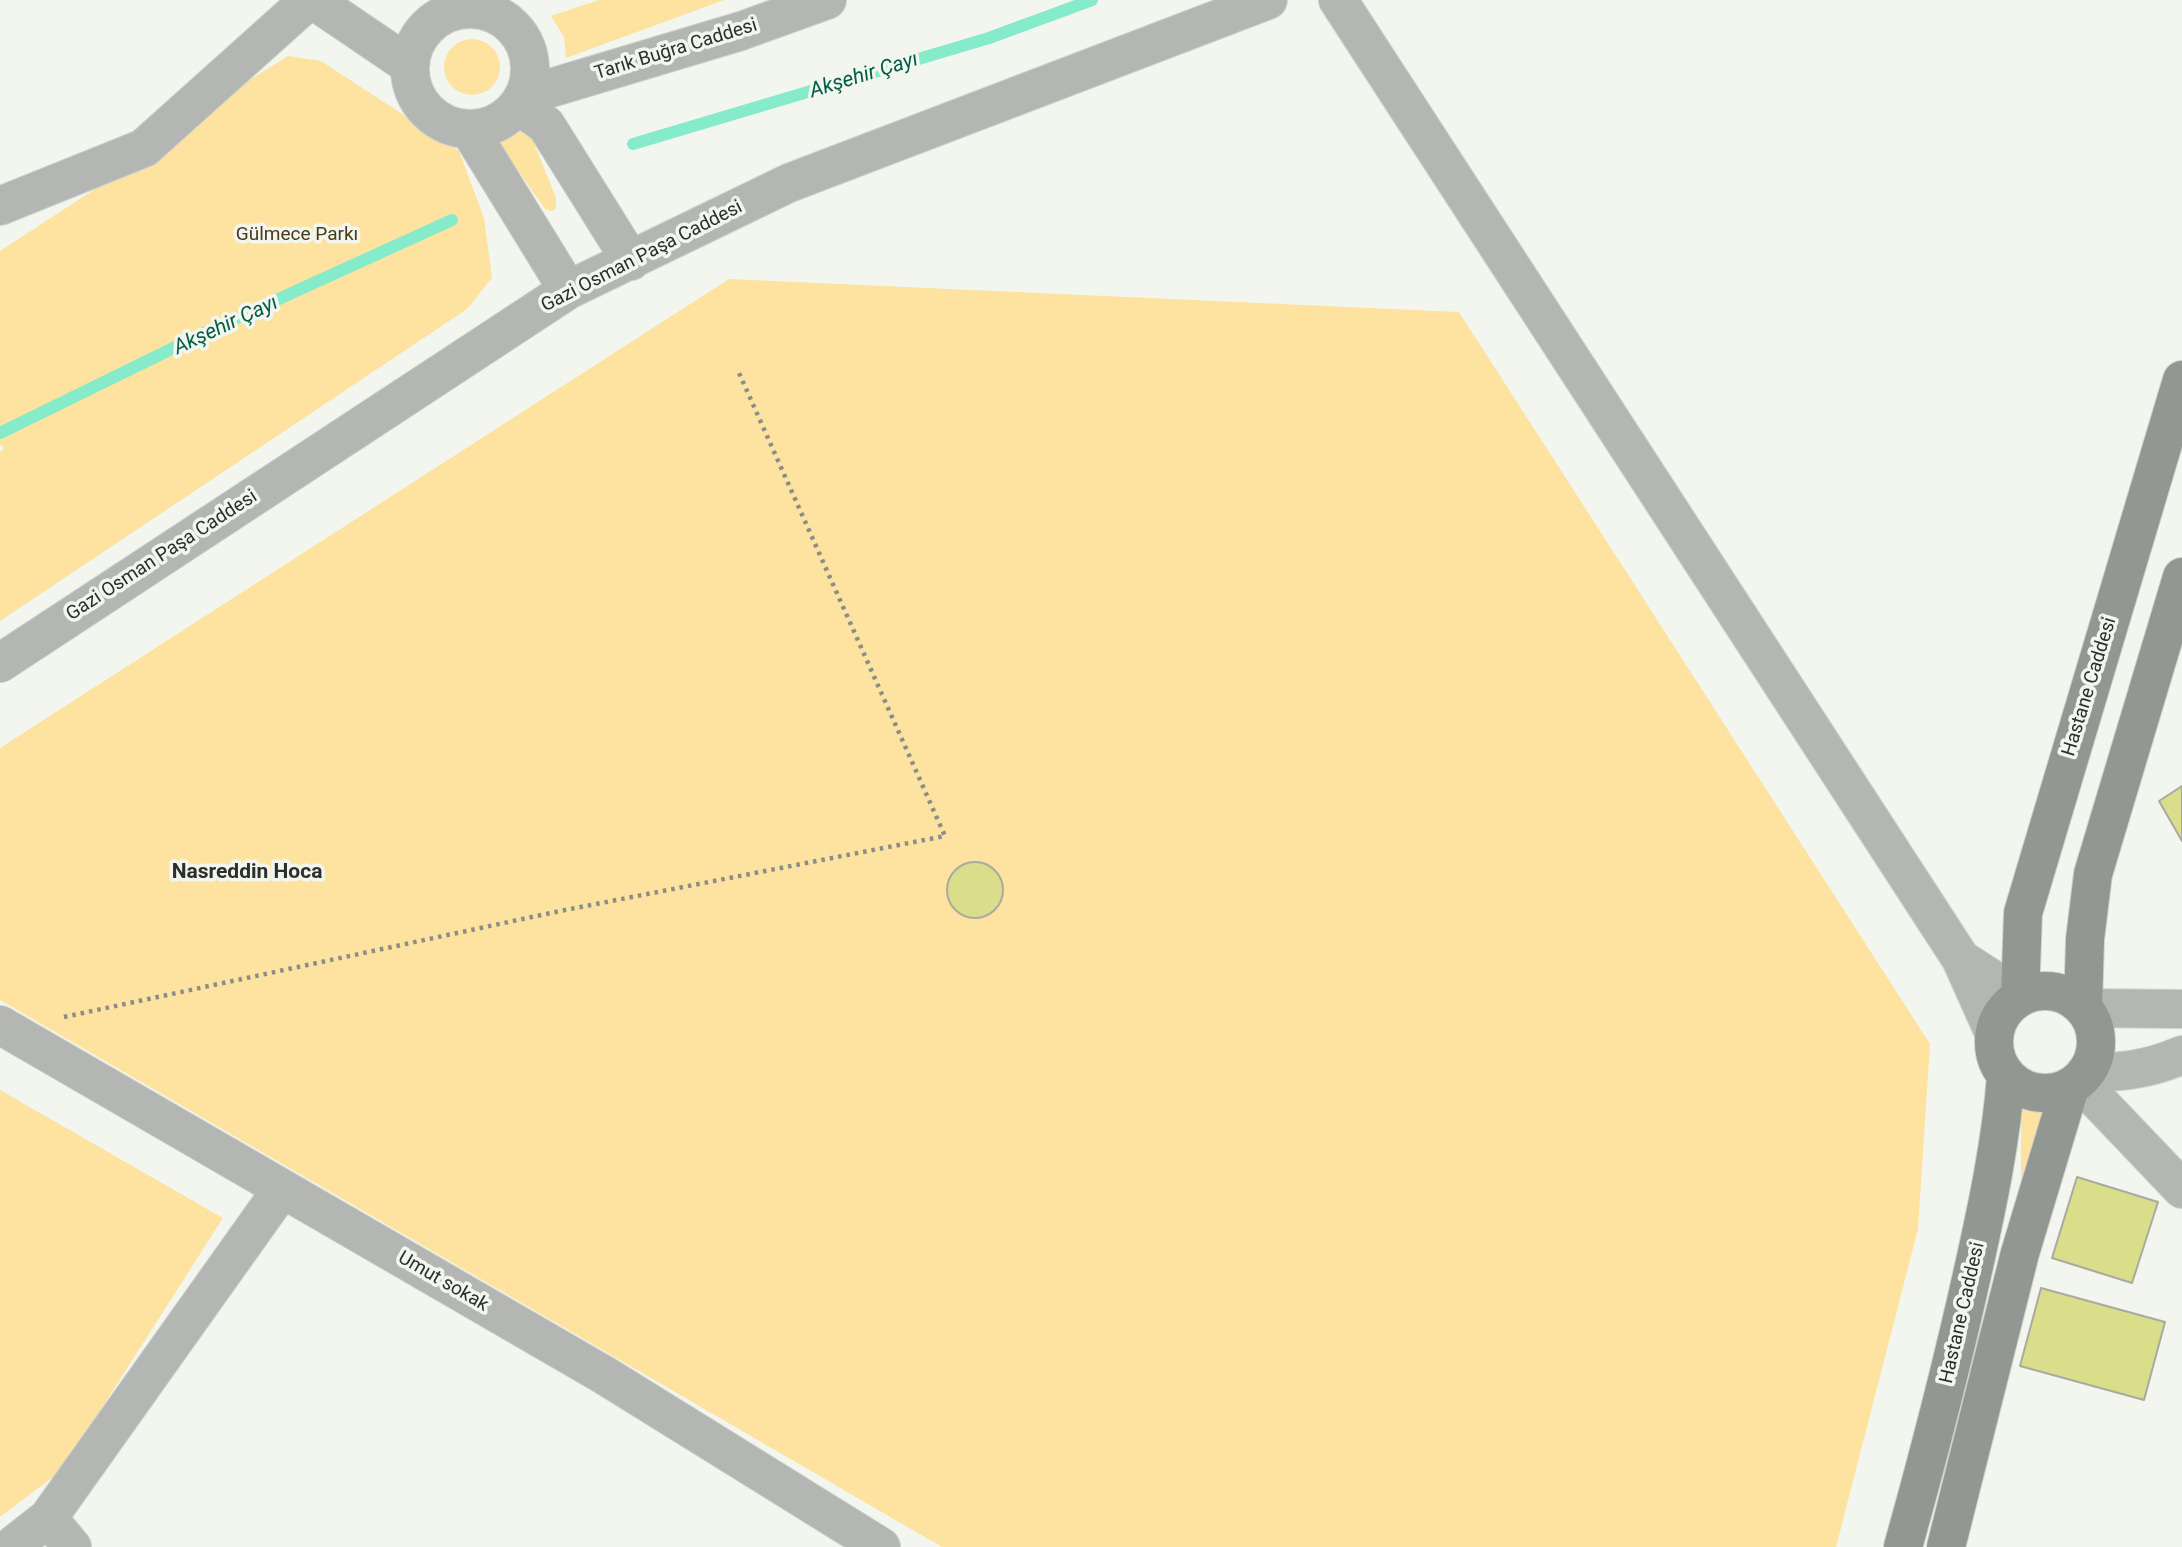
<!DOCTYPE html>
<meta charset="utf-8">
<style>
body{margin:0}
canvas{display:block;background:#f2f6ee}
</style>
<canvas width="2182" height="1547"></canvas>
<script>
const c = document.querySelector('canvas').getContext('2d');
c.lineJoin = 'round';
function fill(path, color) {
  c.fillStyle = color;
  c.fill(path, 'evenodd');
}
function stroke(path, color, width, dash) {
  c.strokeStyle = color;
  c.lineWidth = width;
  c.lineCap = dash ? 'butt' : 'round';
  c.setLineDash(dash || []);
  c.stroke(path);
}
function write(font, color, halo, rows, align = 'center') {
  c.font = font + ' Roboto,sans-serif';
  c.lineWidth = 7;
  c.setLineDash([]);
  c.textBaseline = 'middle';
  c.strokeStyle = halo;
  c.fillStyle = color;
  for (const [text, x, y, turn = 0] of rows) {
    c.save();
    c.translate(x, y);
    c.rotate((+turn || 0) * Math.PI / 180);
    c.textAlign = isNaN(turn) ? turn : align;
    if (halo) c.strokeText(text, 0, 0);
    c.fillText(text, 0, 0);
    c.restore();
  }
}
fill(new Path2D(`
 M599,0H724L566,58L564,37L551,16Z
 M444 67a28 28 0 1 1 56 0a28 28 0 1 1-56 0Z
 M288,56L321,61L459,151L484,218L492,278L467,309L0,621V452L4,449L0,444V251L132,165L211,104Z
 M528,128L556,198V208L552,211L545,209L498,142Z
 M729,279L1459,312L1930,1044L1918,1229L1836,1547H942L0,1000V748Z
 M0,1090L223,1218L62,1470L0,1517Z
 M2021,1106L2048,1114L2021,1182Z`), '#fde39f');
stroke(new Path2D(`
 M633,144L989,38L1092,0
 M0,433L204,333L452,220`), '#85ebcb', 12);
const building = new Path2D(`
 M2182,786V841L2159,801Z
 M947 890a28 28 0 1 1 56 0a28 28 0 1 1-56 0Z
 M2077,1177L2158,1202L2132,1283L2052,1258Z
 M2041,1288L2165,1322L2144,1400L2020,1366Z`);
fill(building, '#dadd89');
stroke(building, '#a9aaa2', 2);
const minor = new Path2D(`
 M1338,0L1961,959
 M0,206L144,148L309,0
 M1994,1033L1961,959L2020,997
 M2079,1081L2182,1189
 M48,1518L72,1547
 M11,1547L48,1518L282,1189`);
const tertiary = new Path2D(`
 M313,0L409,65
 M410 69a60 60 0 1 1 120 0a60 60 0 1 1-120 0Z
 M524,96L741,31L827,0
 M518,105L546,125L631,261
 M469,129L568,290
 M0,663L568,290L789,183L1268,0
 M2083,1008L2182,1009
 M0,1025L604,1375L881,1547
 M2086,1072C2121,1073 2150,1069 2182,1055`);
const secondary = new Path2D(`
 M1994 1042a51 51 0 1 1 102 0a51 51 0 1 1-102 0Z
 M2020,997L2023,913L2182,380
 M2083,1008L2085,939L2093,874L2182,577
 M1903,1547C1929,1454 1953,1361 1974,1266C1988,1203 2001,1141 2006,1076
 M1946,1547L2020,1253L2070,1087`);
stroke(minor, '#cfd2cb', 40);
stroke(tertiary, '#cfd2cb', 40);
stroke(secondary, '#cfd2cb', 40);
stroke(new Path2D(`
 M64,1017L560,911L945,836L739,373`), '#8a8d88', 4.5, [3.5, 5]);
stroke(minor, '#b3b6b3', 38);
stroke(tertiary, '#b3b6b3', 38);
stroke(secondary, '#939794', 38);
write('19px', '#2d2f2c', '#f2f6ee', [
 ["Tarık Buğra Caddesi",676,50,-17],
 ["Gazi Osman Paşa Caddesi",642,257,-27],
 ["Gazi Osman Paşa Caddesi",162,556,-33],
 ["Hastane Caddesi",2090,687,-73],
 ["Umut sokak",443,1282,30],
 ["Hastane Caddesi",1963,1313,-77]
]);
write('19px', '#483b18', '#f2f6ee', [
 ["Gülmece Parkı",297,235]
]);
write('italic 21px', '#035d49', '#f2f6ee', [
 ["Akşehir Çayı",864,76,-17],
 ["Akşehir Çayı",226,326,-25]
]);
write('bold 21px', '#2d2f2c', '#f2f6ee', [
 ["Nasreddin Hoca",247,873]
]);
</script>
